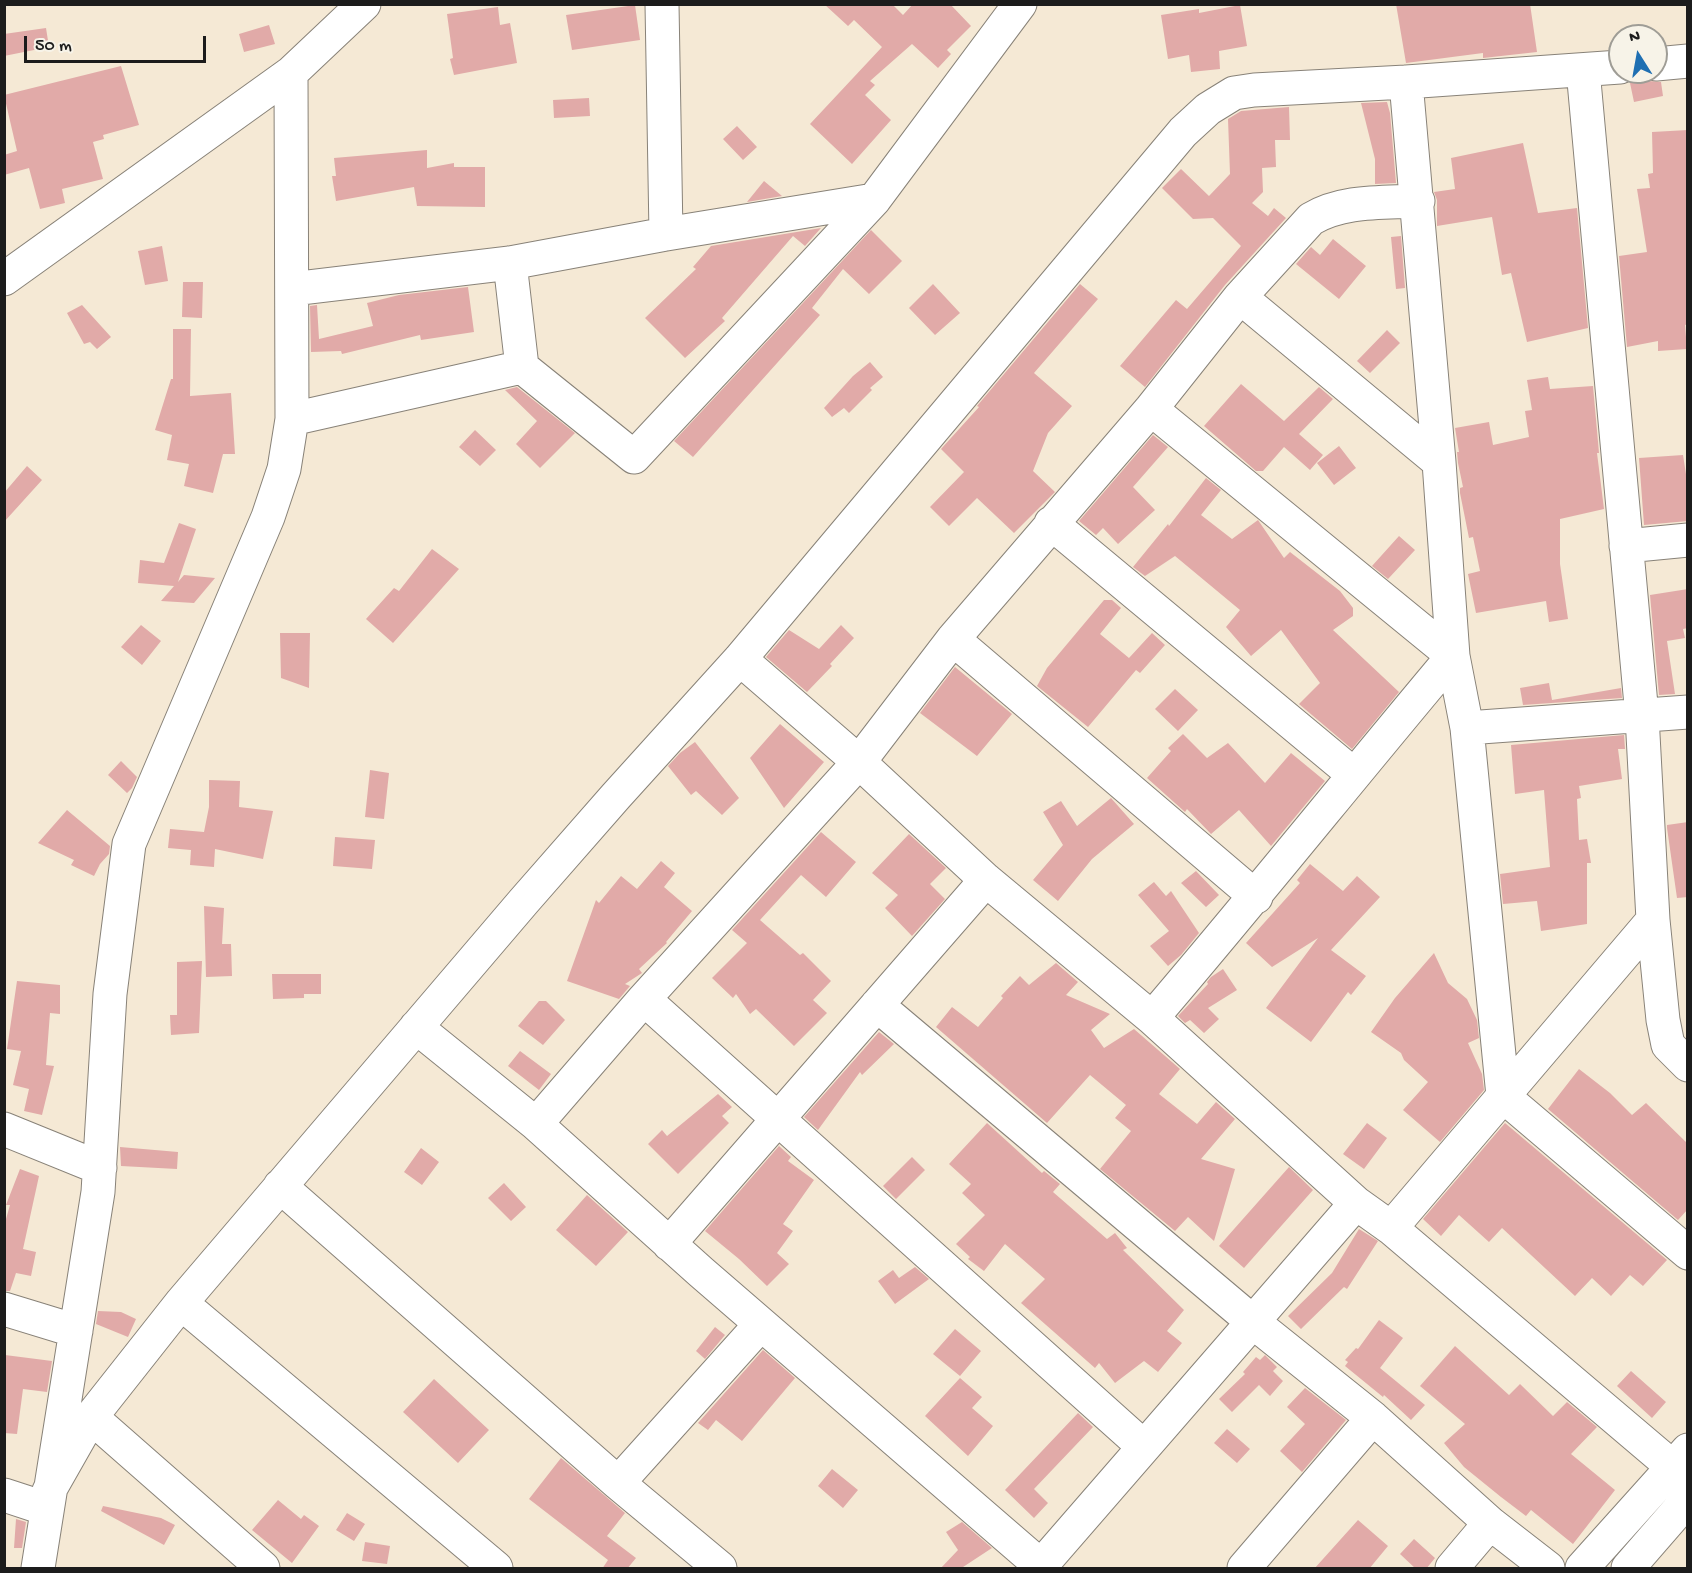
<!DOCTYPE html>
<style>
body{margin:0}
#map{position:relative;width:1692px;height:1573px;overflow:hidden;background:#f5e9d5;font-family:"Gochi Hand",sans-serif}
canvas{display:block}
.frame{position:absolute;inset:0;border:6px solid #1c1c1c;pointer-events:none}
.north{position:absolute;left:1608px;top:24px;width:60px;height:60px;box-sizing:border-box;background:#f7f3e8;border:2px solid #9f9d96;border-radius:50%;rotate:349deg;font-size:16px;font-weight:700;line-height:24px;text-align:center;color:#1c1c1c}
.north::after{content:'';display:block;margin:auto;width:21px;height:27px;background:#1f6fb2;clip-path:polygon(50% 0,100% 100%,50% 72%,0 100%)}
.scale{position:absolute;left:24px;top:36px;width:182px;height:27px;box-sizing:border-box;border:3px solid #1c1c1c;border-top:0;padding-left:8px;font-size:18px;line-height:21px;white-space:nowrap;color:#1c1c1c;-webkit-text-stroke:4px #f7f3e8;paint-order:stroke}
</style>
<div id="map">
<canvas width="1692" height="1573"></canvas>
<div class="frame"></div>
<div class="north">N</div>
<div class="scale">50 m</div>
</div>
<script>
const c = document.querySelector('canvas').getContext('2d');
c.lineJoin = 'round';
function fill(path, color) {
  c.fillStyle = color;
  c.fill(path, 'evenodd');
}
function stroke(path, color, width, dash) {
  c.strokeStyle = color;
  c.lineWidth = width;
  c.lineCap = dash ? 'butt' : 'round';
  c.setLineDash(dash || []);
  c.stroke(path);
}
fill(new Path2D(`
 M824,4H892L903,15L913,4H950L971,26L947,50L951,54L938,68L912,44L870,81L875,85L865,95L891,120L852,164L810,124L882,47L854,20L848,26Z
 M1396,4H1530L1537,52L1483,58V53L1406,63Z
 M635,5L640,40L572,50L566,15Z
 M1240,5L1247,46L1219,51L1220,69L1191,72L1189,55L1168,59L1161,15L1199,9V13Z
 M498,7L500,25L510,23L517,63L454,75L450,59L453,58L447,14Z
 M269,25L275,44L244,52L239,34Z
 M46,28L49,47L4,56V34Z
 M121,66L139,125L103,135L104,139L93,142L103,179L62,189L65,203L40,209L29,168L4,175V155L17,151L4,95Z
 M1642,76L1649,81L1661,82L1663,96L1634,102L1630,83L1635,78Z
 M589,98L590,116L554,118L553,100Z
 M1387,102L1390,113L1396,183L1375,184V159L1361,103Z
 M1289,107L1290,140H1275L1276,167L1262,168L1263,192L1252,203L1268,216L1274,208L1286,218L1225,285L1145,387L1120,366L1176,300L1187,309L1241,246L1213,218L1193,219L1162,188L1181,169L1209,196L1230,174L1228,119L1241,111Z
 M737,126L757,147L743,160L723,139Z
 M1688,130V324L1685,325L1687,349L1658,351V341L1627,347L1619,256L1647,252L1637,189L1650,188L1648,174L1653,173L1652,132Z
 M1523,143L1538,213L1577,208L1588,328L1527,342L1511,273L1502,275L1492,217L1437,226V200L1434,192L1455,189L1451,158Z
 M427,150V168L454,163V167H485V207L417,206L414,187L336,201L332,176H336L334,158Z
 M764,181L782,196L747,202Z
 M821,228L805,246L793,236L722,318L725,321L685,358L645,318L696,269L693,267L711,246Z
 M871,230L902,261L869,294L843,269L812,308L820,315L693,457L674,441Z
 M1401,236L1405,288L1396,289L1391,237Z
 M1333,239L1366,266L1339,299L1296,264L1311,247L1320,255Z
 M162,246L168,281L145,285L138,251Z
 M183,282H203L202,318L182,317Z
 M933,284L960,313L935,335L909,308Z
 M1080,284L1098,299L1034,373L1072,406L1048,433L1033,471L1055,492L1014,533L977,498L949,526L930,507L964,472L941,449L979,407L977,406Z
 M468,287L474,332L421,340L420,335L342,354L341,351L311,352L310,306L317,305L319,339L373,326L367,303L399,295Z
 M82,305L111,337L97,349L90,342L84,344L67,313Z
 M173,329H191L190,396L231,393L235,454H223L213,493L184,486L189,464L167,460L172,435L155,430L171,379H173Z
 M1387,330L1400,343L1370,373L1357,361Z
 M870,362L883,377L870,388L872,390L849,413L844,408L832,417L824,408L853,376Z
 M1548,377L1550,389L1593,386L1599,453H1597L1604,509L1560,519V564L1568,619L1549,622L1546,601L1476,613L1468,574L1480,571L1473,537L1469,538L1460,493V488L1463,487L1458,463L1457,452H1459L1455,428L1489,422L1493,445L1529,437L1525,411L1532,410L1527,380Z
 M1241,384L1284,421L1319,387L1333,399L1299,434L1323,455L1310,470L1284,447L1263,471H1256L1204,426Z
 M517,387L575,433L540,468L516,444L537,421L505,390Z
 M475,430L496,450L480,466L459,447Z
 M1153,435L1168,447L1133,487L1155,510L1118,544L1103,528L1096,535L1079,521Z
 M1339,446L1356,468L1334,485L1317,463Z
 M1683,455L1688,487V521L1644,525L1639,458Z
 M27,466L42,480L4,522V493Z
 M1206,478L1221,490L1201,515L1232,539L1258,520L1284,558L1290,552L1340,591L1353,608V616L1333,630L1399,692L1352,749L1299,704L1320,683L1281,630L1251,656L1226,627L1240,610L1175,556L1145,576L1133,567L1168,524L1169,526Z
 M179,523L196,529L178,582L184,575L215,578L194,603L161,601L174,586L138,583L140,560L164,563Z
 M1399,536L1415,550L1388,579L1372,566Z
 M432,549L459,569L393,643L366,619L394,588L399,591Z
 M1688,589V628L1683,629L1685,638L1667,641L1675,694L1659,695L1650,595Z
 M1104,600H1112L1121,608L1100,634L1129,658L1152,633L1165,645L1140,673L1136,670L1088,727L1037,686L1047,668Z
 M141,625L161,641L142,665L121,647Z
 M841,625L854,638L830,664L832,666L807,692L766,657L789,630L819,649Z
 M280,633H310L309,688L281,678Z
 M955,667L1012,714L977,756L920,713Z
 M1549,683L1552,700L1621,688L1622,698L1523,705L1520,688Z
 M1175,689L1198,710L1178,731L1155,709Z
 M780,724L824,762L784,808L750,758Z
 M1183,734L1207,758L1228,743L1265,783L1291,753L1325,781L1271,846L1239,810L1211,834L1187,809L1185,812L1147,778L1171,751L1168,748Z
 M1624,735L1625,749H1618L1622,779L1579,786L1581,798L1577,799L1579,840L1587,839L1591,863H1587V924L1541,931L1537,901L1503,904L1500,874L1550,867L1544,790L1515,794L1511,745Z
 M695,742L739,798L722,815L696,791L691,795L668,766L680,753Z
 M121,761L137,777L132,788L127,793L108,775Z
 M370,770L389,773L384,819L365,817Z
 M209,780L240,781L239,807L273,811L263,859L215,849L214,867L190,865L191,850L168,848L170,829L204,832L209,807Z
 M1111,798L1134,824L1092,859L1058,901L1033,880L1063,845L1043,812L1061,801L1077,826Z
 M67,810L110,846L109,854L100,864L94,876L71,865L74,860L38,843Z
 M1688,822V897L1677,898L1667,828V825Z
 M821,832L856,862L826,897L801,875L760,920L800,955L803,953L831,981L813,1000L827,1013L794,1046L756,1009L750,1014L736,994L733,998L712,978L747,943L732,930Z
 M909,834L946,868L930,884L945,899L912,936L885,908L898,895L872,873Z
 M335,837L375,840L372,869L333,866Z
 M661,861L675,873L664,887L692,911L666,942L667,943L639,969L642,973L625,984L630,986L619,999L567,981L596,900L599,903L621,876L637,889Z
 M1310,864L1343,891L1357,876L1380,897L1331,950L1366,976L1351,995L1348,992L1311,1042L1266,1008L1318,938L1272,967L1246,943L1300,883L1297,880Z
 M1196,871L1219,895L1206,907L1181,883Z
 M1154,882L1166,896L1171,891L1199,933L1181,955L1168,966L1150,946L1169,931L1138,895Z
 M204,906L224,908L222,944H231L232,976L206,977Z
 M1434,953L1448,983L1467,999L1477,1020L1479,1038L1468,1043L1482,1074L1484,1090L1440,1142L1403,1110L1428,1082L1404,1060L1401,1053L1371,1032L1395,998Z
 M202,961L199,1033L171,1035L170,1015H177V962Z
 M1056,963L1078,982L1066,995L1110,1014L1091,1030L1104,1048L1134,1029L1180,1069L1159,1094L1197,1124L1216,1102L1235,1119L1201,1159L1235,1169L1214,1241L1188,1217L1175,1231L1100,1169L1131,1131L1115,1118L1126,1105L1090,1075L1047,1123L936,1027L952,1007L978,1027L1003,998L1001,996L1020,976L1029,985Z
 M1223,969L1237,990L1208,1008L1219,1019L1204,1033L1190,1020L1185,1023L1178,1016L1208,984L1207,982L1211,977Z
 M272,974H321V994H304V998L273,999Z
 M17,981L60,985V1014L50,1013L46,1065L54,1066L42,1115L24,1111L29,1089L13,1085L21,1051L7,1049Z
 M539,1001H546L565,1020L543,1045L518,1026Z
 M879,1032L894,1044L862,1075L860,1072L818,1130L804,1117Z
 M520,1051L551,1074L539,1090L508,1066Z
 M1579,1069L1610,1093L1632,1115L1646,1103L1688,1144V1209L1678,1220L1548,1109Z
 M718,1094L732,1107L722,1116L729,1123L678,1174L648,1144L662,1130L667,1136Z
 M987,1123L1042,1173L1044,1171L1060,1184L1053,1192L1107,1239L1115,1233L1127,1248L1123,1250L1184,1310L1167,1331L1182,1343L1158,1372L1144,1361L1115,1383L1099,1363L1095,1368L1021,1303L1045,1279L1005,1244L984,1271L968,1259L970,1257L956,1244L985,1215L962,1193L971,1184L949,1164Z
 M1367,1123L1387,1138L1364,1169L1343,1154Z
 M1505,1123L1667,1260L1643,1286L1630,1275L1611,1296L1592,1278L1575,1296L1502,1228L1489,1242L1459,1215L1441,1236L1423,1219Z
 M779,1146L791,1157L788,1161L814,1180L783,1224L793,1231L777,1253L789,1264L767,1286L739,1259L705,1231Z
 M120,1147L178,1152L177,1169L121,1166Z
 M421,1148L439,1162L422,1185L404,1172Z
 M912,1157L925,1170L896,1199L883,1186Z
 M1289,1167L1313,1190L1244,1268L1219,1246Z
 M20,1169L39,1176L23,1249L36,1252L31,1276L16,1273L10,1291H4V1226L10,1205H6Z
 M504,1183L526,1207L511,1221L488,1198Z
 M587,1195L628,1232L596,1266L556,1230Z
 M1359,1229L1378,1241L1347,1289L1344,1287L1301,1329L1288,1316L1332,1273Z
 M915,1267L929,1279L895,1304L878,1281L893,1270L899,1278Z
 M98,1311L121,1312L136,1319L128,1337L96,1324Z
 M1379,1320L1403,1338L1380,1368L1425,1405L1411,1420L1384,1395L1383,1397L1345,1366L1348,1362L1345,1360L1356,1348L1358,1349Z
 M715,1327L725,1335L705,1359L696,1351Z
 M955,1329L981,1351L960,1376L933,1354Z
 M1455,1346L1509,1395L1520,1384L1553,1416L1567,1402L1597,1427L1571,1454L1615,1490L1573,1544L1531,1510L1526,1516L1501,1497L1464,1467L1444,1443L1465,1424L1420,1386Z
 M763,1350L795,1378L742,1441L716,1420L708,1430L698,1423Z
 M5,1355L52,1361L47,1392L23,1389L17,1434L4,1433Z
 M1265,1355L1277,1367L1273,1371L1283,1381L1270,1396L1259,1385L1232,1412L1219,1399L1245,1374L1243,1372L1256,1357L1260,1360Z
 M1631,1371L1666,1402L1652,1418L1617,1386Z
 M960,1378L982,1397L972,1408L993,1426L968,1456L925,1416Z
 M434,1379L489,1430L458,1463L403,1412Z
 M1305,1388L1346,1420L1302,1472L1280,1451L1305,1424L1287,1407Z
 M1078,1413L1093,1427L1034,1489L1048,1503L1034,1518L1005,1490Z
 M1227,1429L1250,1449L1237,1463L1214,1443Z
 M561,1458L625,1513L607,1536L636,1558L627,1569H602L608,1560L529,1499Z
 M832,1469L858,1490L843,1508L818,1486Z
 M278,1500L301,1519L304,1515L319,1526L292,1563L252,1530Z
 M103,1506L161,1518L175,1525L164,1545L101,1511Z
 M347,1513L365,1524L354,1541L336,1530Z
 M16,1519L26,1522L22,1548H14Z
 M1358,1520L1388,1546L1369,1569H1314Z
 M962,1522L992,1548L960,1569H940L958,1550L946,1532Z
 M1414,1539L1435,1558L1426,1569H1416L1400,1554Z
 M365,1542L390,1546L387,1564L362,1561Z`), '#e1aaa8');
const minor = new Path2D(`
 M662,4L666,234
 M1656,64L1688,61
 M1583,70L1642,716L1653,920L1663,1020L1668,1045L1688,1065
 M1406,82L1439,462L1453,656L1467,728L1503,1096L1688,1253
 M510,263L522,367L634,457L874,200L1020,4
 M4,279L291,73L364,4
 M292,289L510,263L666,234L874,200
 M1240,297L1439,462
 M1151,409L1453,656C1352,776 1254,899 1152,1018
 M292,419L522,367
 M1051,523L1353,774
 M1626,546L1688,540
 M953,639L1256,897
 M740,659L859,762L986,880L1152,1018L1356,1203L1391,1228L1688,1480
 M1467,728L1688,712
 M644,999L1144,1447
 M877,1005L1253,1322L1373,1418L1490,1523L1548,1568
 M416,1027L536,1124L701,1272L1041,1566
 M536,1124L644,999L859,762L953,639L1151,409L1240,297L1311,219C1343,200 1381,203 1418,201
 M4,1129L100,1168
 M280,1186L618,1483L720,1568
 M1391,1228L1653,920
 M669,1244L986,880
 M181,1303L496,1568
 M4,1309L76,1331
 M91,1417L263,1568
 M618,1483L761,1324
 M49,1491L91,1417L181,1303L524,901L616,796L740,659L1183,132L1208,109L1234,93L1254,90L1406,82L1620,67
 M4,1495L47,1509
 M38,1568L98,1192L110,994L129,844L268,517L284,469L292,419L291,73
 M1039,1568L1356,1203
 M1244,1568L1373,1418
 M1452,1568L1490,1523
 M1582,1568L1688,1450
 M1628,1568L1688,1499`);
stroke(minor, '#888278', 35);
stroke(minor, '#fff', 33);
</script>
